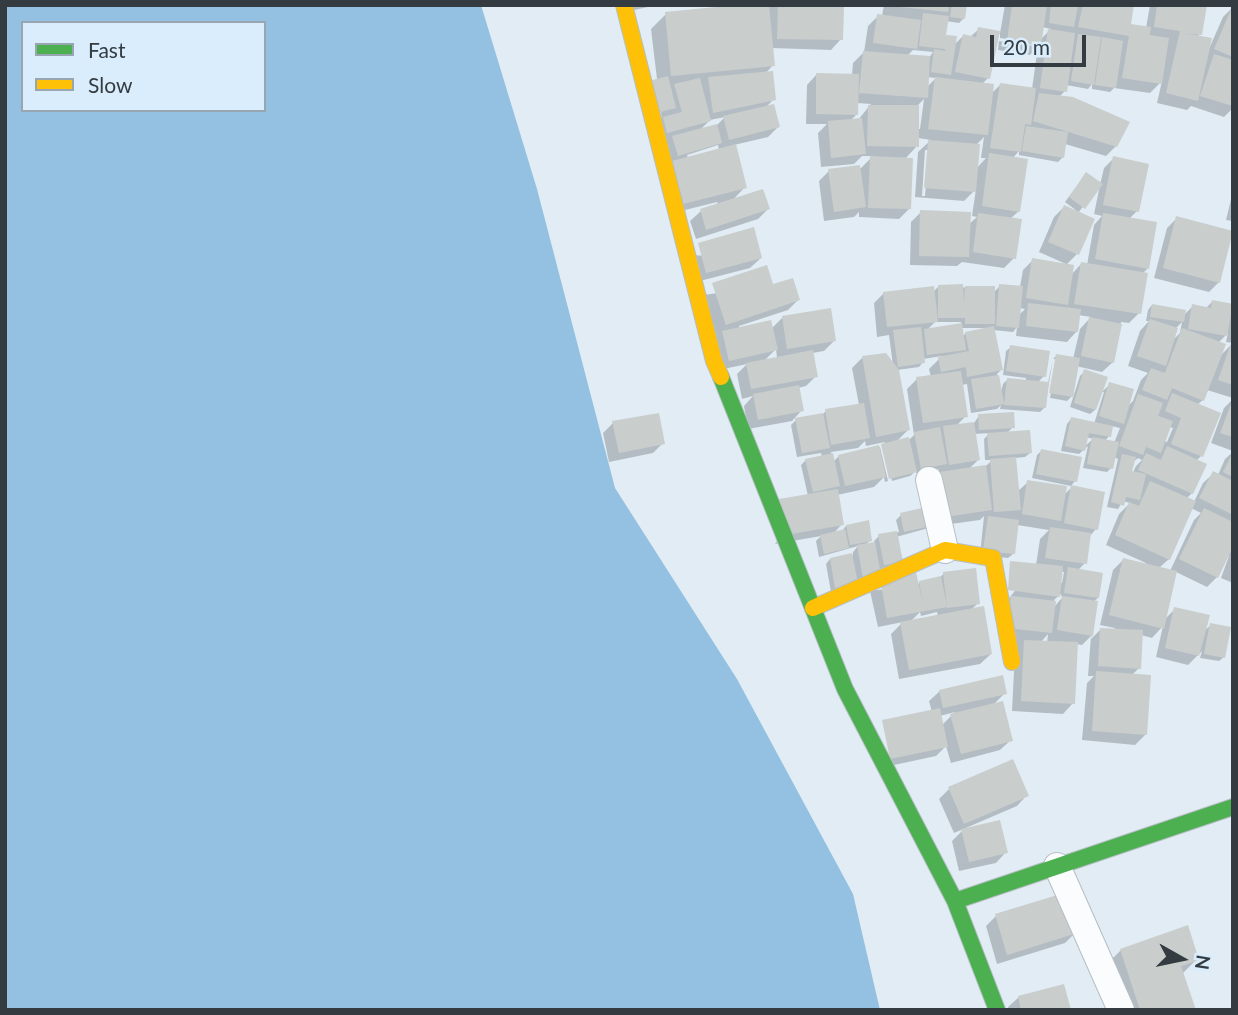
<!DOCTYPE html>
<style>
body{margin:0}
#map{position:relative;width:1238px;height:1015px;overflow:hidden;background:#e1ecf4;font-family:Lato,sans-serif}
canvas{display:block}
.frame{position:absolute;inset:0;border:7px solid #343b41;pointer-events:none}
.legend{position:absolute;left:21px;top:21px;width:245px;height:91px;box-sizing:border-box;background:#d9edfc;border:2px solid #97a6b1;margin:0;padding:9px 12px;list-style:none;font-size:21px;color:#343b41}
.legend li{display:flex;align-items:center;gap:14px;height:35px}
.legend b{width:35px;border:2px solid #97a6b1}
.north{position:absolute;left:1147px;top:924px;width:70px;height:70px;-webkit-text-stroke:5px #d9edfc;paint-order:stroke;rotate:99deg;font-size:19px;font-weight:700;line-height:28px;text-align:center;color:#343b41}
.north::after{content:'';display:block;margin:auto;width:24px;height:32px;background:#343b41;clip-path:polygon(50% 0,100% 100%,50% 72%,0 100%)}
.scale{position:absolute;left:990px;top:35px;width:96px;height:32px;box-sizing:border-box;border:4px solid #343b41;border-top:0;padding-left:9px;font-size:21px;line-height:24px;white-space:nowrap;color:#343b41;-webkit-text-stroke:5px #d9edfc;paint-order:stroke}
</style>
<div id="map">
<canvas width="1238" height="1015"></canvas>
<div class="frame"></div>
<ul class="legend">
<li><b style="height:9px;background:#4caf50"></b>Fast</li>
<li><b style="height:9px;background:#ffc107"></b>Slow</li>
</ul>
<div class="north">N</div>
<div class="scale">20 m</div>
</div>
<script>
const c = document.querySelector('canvas').getContext('2d');
c.lineJoin = 'round';
function fill(path, color) {
  c.fillStyle = color;
  c.fill(path, 'evenodd');
}
function stroke(path, color, width, dash) {
  c.strokeStyle = color;
  c.lineWidth = width;
  c.lineCap = dash ? 'butt' : 'round';
  c.setLineDash(dash || []);
  c.stroke(path);
}
fill(new Path2D(`
 M5,5H481L537,189L615,488L737,679L853,894L880,1010H5ZM23,23H264V110H23Z`), '#94c1e1');
fill(new Path2D(`
 M624,5H657L625,12Z
 M753,5H842L841,39L831,50L771,48L773,65L765,74L774,99L765,108L778,127L768,137L734,145L745,187L732,201L768,209L758,219L696,239L690,221L701,211L718,205L717,202L673,213L651,29L666,14ZM725,117L716,126L699,131L710,120ZM718,145L719,151L688,158L687,155Z
 M884,5H965L964,18L959,23L946,21L944,36L954,45L963,36L970,37L979,29L1000,33L1005,5H1132L1129,25L1146,28L1150,5H1205L1200,34L1197,37L1209,49L1223,17L1233,7V108L1224,117L1191,106L1187,110L1157,103L1162,81L1150,93L1114,88L1110,92L1092,89V84L1088,89L1066,85L1065,91L1059,97L1116,146L1106,156L1065,144L1063,157L1058,162L1019,155V151L1012,159L1019,211L1010,219L1014,258L1004,268L962,262L957,266L910,265L911,222L921,212L968,225L977,217L972,216L976,189L964,201L915,197L918,152L931,140L918,138L917,146L904,160L909,209L899,219L859,217V212L854,217L824,221L819,181L829,171L859,170L873,156H862L854,164L821,167L818,133L827,124H806L807,85L817,74L852,75L853,63L864,52L868,26L878,16H882ZM1042,27L1051,29L1040,40ZM997,34H1000V38L1034,43V46L999,41L998,50L1030,55L1038,46L1032,89L1000,85L991,94L982,84L988,78ZM913,50L933,52L929,58L907,56ZM927,77L936,78L927,87ZM924,99L920,129H918V105ZM857,103L871,104L858,120L850,121L857,114ZM984,137L981,158H986L976,169L975,146ZM925,150H929L925,196H922Z
 M1114,158L1137,211L1129,219L1148,268L1142,274L1139,313L1129,323L1121,322L1113,362L1102,372L1076,366L1072,393L1074,394L1067,401L1050,398L1057,359H1053L1056,356L1073,359L1080,329L1091,317L1078,315L1077,331L1067,342L1016,336L1017,327L1013,332L993,330L1001,370L997,374L1000,396L1003,384L1007,380L1026,381V378L1003,375L1006,351L1011,347L1044,376L1038,382L1048,383L1053,359L1045,407L1040,412L1000,409L1001,405L997,409L971,413L967,384L962,385L966,416L956,426L974,423L979,416L1013,427L1007,433L1030,453L1025,457L1015,458L1017,492L1028,482L1064,495L1072,487L1096,529L1089,537L1085,563L1078,570L1098,598L1093,602L1096,603L1091,639L1101,629L1114,630L1115,628L1100,625L1113,570L1123,560L1146,565V563L1106,545L1119,514L1130,503L1123,501L1118,509L1107,507L1118,459L1114,457L1111,468L1107,472L1083,468L1088,446L1079,454L1061,451L1067,424L1071,419L1094,424L1104,392H1102L1110,384L1127,407L1133,401L1141,380L1148,373L1128,366L1140,331L1149,321H1146L1148,310L1152,305L1183,316L1193,306L1205,309L1212,302L1229,314L1233,311V398L1207,390L1203,400L1197,405L1201,456L1196,461L1192,493L1186,499L1194,502L1203,483L1214,473L1218,475L1225,459L1233,452V583L1221,578L1229,556L1227,555L1217,577L1207,587L1176,572L1164,620L1175,609L1204,631L1211,625L1224,657L1219,661L1200,658L1202,651L1188,665L1156,657L1163,626L1152,638L1141,635L1139,668L1131,676L1145,735L1135,745L1082,740L1087,683L1094,676H1088L1091,636L1082,645L1076,644L1073,703L1063,714L1012,711L1015,651L1001,608L1036,565L1040,539L1049,530L1017,525L1013,554L1008,558L980,555L984,516L980,520L936,526L896,537L901,561L831,592L826,564L830,559L853,555V552L858,546L819,557L816,541L821,536L775,544L808,496L801,465L806,460L822,457L821,453L797,457L791,425L796,420L823,414L826,411L859,405L852,368L862,358L893,365L889,335L877,337L874,303L884,293L933,292L938,287L993,288V293L1000,286L1020,287L1023,270L1033,260L1066,264L1039,252L1054,217L1064,207L1077,211L1065,202L1082,179L1100,185L1104,168ZM1100,185L1094,214L1102,216L1094,225L1087,265L1081,264L1071,275L1066,265L1077,254L1093,220L1078,213ZM1019,308L1025,309L1018,316ZM935,322H961V325L927,330ZM1182,322L1180,333L1173,340L1175,329ZM961,328H985V329L966,333L962,337ZM1228,333L1226,342L1233,343L1219,357L1218,343ZM942,356L929,369L931,377L917,379L907,389L914,435L909,440L896,442L908,430L897,370L919,367L923,362V359ZM1111,426L1120,428L1114,443L1105,441L1109,436ZM1169,427L1173,428L1167,442L1164,441ZM990,433L984,439L985,460H992L985,467L969,469L978,460L974,434ZM1086,437L1093,439L1084,447ZM865,441L866,446L885,442L881,446H884L892,481L910,476L916,471V473L939,469V474L933,508L901,515L896,520L899,532L879,536L874,541L875,543L865,545L871,540L846,526L841,532L833,534L842,524L837,495L874,487L884,477L885,482L888,481L880,447L839,456L833,462L831,452L858,448ZM1138,458L1142,460L1136,466L1131,477L1132,463ZM1191,508L1201,513L1194,520L1170,571L1159,568L1169,559ZM1060,571L1064,572L1062,583H1059ZM1061,594L1062,598L1054,607V600ZM1048,634L1047,643L1041,642Z
 M1233,191V221L1226,220Z
 M1177,218L1219,282L1209,292L1154,278L1167,228Z
 M689,255L761,258L750,268L696,282Z
 M772,286L798,300L788,310L739,326V329H771L782,318L834,341L824,351L812,353L816,376L806,386L798,388L802,410L792,421L748,429L744,406L753,396L742,399L737,374L747,364L719,370L703,295ZM776,349L777,358L764,361Z
 M1085,371L1095,410L1090,414L1070,407L1080,376Z
 M1233,399V451L1211,443L1224,408Z
 M613,423L663,443L653,453L609,462L603,433Z
 M1042,450L1075,481L1071,486L1032,478L1037,455Z
 M944,573L978,603L971,610L991,654L980,664L899,679L891,634L903,622L878,627L870,591L917,585L920,582L939,579ZM920,612L921,616L937,612L938,617L910,622Z
 M940,691L1005,693L993,705L1011,740L1000,750L951,763L946,746L936,756L880,768L932,712L929,701ZM955,712L942,725L940,716Z
 M949,789L1027,795L1017,806L954,833L939,799Z
 M964,829L1006,852L996,863L959,871L952,841Z
 M996,916L1075,933L1065,943L997,964L986,926Z
 M1121,950L1197,959L1182,974L1194,1010H1121L1106,965Z
 M1019,997L1069,1010H1009L1008,1007Z`), '#0003');
fill(new Path2D(`
 M736,5H769L775,66L671,76L665,12Z
 M778,5H844L843,40L777,39Z
 M900,5H949L948,12L900,7Z
 M952,5H967L965,19L950,17Z
 M1012,5H1047L1041,46L1007,41Z
 M1051,5H1078L1074,27L1049,23Z
 M1083,5H1134L1131,24L1151,27L1150,35L1169,38L1162,84L1122,78L1129,36L1078,27Z
 M1157,5H1207L1202,35L1184,33L1212,38L1198,101L1166,93L1180,31L1154,27Z
 M1233,5V57L1214,49Z
 M923,13L949,16L946,35L957,36L951,75L931,72L934,49L945,51V49L919,46Z
 M877,14L921,20L917,49L873,43Z
 M978,27L1000,31L990,79L955,72L963,34L976,37Z
 M1048,29L1075,33L1067,92L1040,88Z
 M1078,34L1101,37L1094,85L1071,81Z
 M1102,37L1123,41L1116,88L1095,85Z
 M863,51L930,56L928,98L859,93Z
 M1214,54L1233,60V106L1200,96Z
 M773,71L776,100L713,113L708,77Z
 M816,73L859,74L858,115L816,114Z
 M668,76L676,108L656,113L649,81Z
 M935,77L994,84L988,135L928,129Z
 M700,78L711,121L667,133L663,117L682,112L674,84Z
 M1000,83L1036,88L1031,125L1025,124L1021,152L990,148Z
 M1039,93L1073,97L1130,122L1117,147L1033,121Z
 M774,104L780,127L729,140L723,116Z
 M868,105H919V147L867,146Z
 M862,118L866,154L831,158L828,121Z
 M717,124L722,143L678,156L672,136Z
 M1026,126L1068,132L1064,158L1022,151Z
 M928,140L980,144L976,192L924,188Z
 M736,144L747,188L683,204L672,161Z
 M989,153L1028,159L1020,212L982,206Z
 M870,156L913,158L911,209L868,208Z
 M1113,156L1149,164L1139,212L1103,205Z
 M860,165L866,207L834,212L828,169Z
 M1086,172L1103,184L1085,209L1069,197Z
 M763,189L770,209L706,230L700,209Z
 M1064,205L1095,219L1079,255L1048,242Z
 M920,210L971,212L969,257L919,256Z
 M978,213L1022,219L1016,259L973,252Z
 M1103,213L1157,222L1149,269L1095,259Z
 M1176,216L1233,231L1220,283L1163,268Z
 M754,227L762,258L706,273L698,243Z
 M1032,258L1074,265L1068,305L1026,298Z
 M1081,262L1148,273L1141,314L1074,304Z
 M767,265L773,284L793,278L800,300L726,325L712,283Z
 M963,284L964,303L965,286H995V324H965V318H938V285Z
 M999,284L1023,286L1019,328L996,326Z
 M934,286L938,322L887,327L883,292Z
 M1212,300L1233,304L1227,336L1188,329L1192,304L1211,308Z
 M1028,303L1081,309L1078,332L1026,326Z
 M1152,304L1186,310L1184,322L1150,317Z
 M831,308L836,341L787,349L782,316Z
 M1089,317L1122,324L1114,363L1081,356Z
 M1150,319L1178,328L1166,366L1137,356Z
 M771,320L778,350L729,361L722,331Z
 M962,323L966,350L927,355L924,329Z
 M994,326L1003,370L967,377L966,367L941,372L938,357L969,351L965,332Z
 M921,327L925,363L898,367L893,330Z
 M1182,328L1226,344L1204,401L1172,388L1167,400L1142,390L1151,368L1165,373Z
 M1233,338V385L1218,380Z
 M1010,345L1050,351L1046,377L1006,371Z
 M813,350L818,377L751,389L746,363Z
 M886,353L899,370L910,430L876,437L862,356Z
 M1056,354L1080,358L1073,397L1049,393Z
 M1084,369L1108,377L1096,410L1074,403Z
 M961,371L968,417L923,423L916,377Z
 M999,375L1004,404L976,409L971,379Z
 M1007,378L1049,382L1046,408L1004,405Z
 M1109,382L1134,389L1124,424L1099,416Z
 M799,385L804,411L758,420L753,394Z
 M1172,393L1221,413L1203,457L1171,444L1181,418L1165,411Z
 M1138,394L1163,403L1158,416L1173,421L1161,453L1146,447L1143,455L1119,446Z
 M1233,399V437L1220,433Z
 M864,403L870,438L831,445L825,409Z
 M1014,412L1015,428L979,430L978,414Z
 M659,413L665,444L619,453L612,421Z
 M823,413L830,448L802,453L795,418Z
 M1071,417L1113,426L1111,437L1089,433L1085,451L1065,446Z
 M974,422L980,460L949,465L943,426Z
 M940,427L947,464L921,469L914,432Z
 M1030,430L1032,453L989,456L987,433Z
 M909,437L917,472L889,479L881,444Z
 M1092,437L1119,442L1113,469L1087,464Z
 M879,445L886,477L845,486L838,455Z
 M1167,446L1207,464L1193,494L1138,470L1146,453L1161,460Z
 M1041,449L1082,457L1077,482L1036,474Z
 M1233,452V477L1223,472Z
 M833,453L840,486L813,492L805,459Z
 M1122,454L1136,457L1132,471L1146,474L1140,500L1126,497L1124,506L1111,502Z
 M1016,457L1021,510L994,512L990,459Z
 M986,465L992,510L945,517L939,472Z
 M1213,471L1233,481V515L1199,498Z
 M1027,480L1067,486L1061,521L1022,514Z
 M1150,481L1196,501L1170,560L1115,535L1129,502L1139,506Z
 M1071,485L1105,492L1098,530L1064,523Z
 M838,489L844,525L785,535L779,499Z
 M931,506L935,525L904,532L900,513Z
 M1204,508L1233,522V547L1218,578L1179,559Z
 M988,516L1019,520L1015,554L983,551Z
 M869,520L872,541L850,545L846,525Z
 M1050,527L1091,533L1087,564L1045,558Z
 M845,529L849,548L824,554L820,535Z
 M897,531L903,562L884,565L878,534Z
 M875,542L881,575L863,578L857,545Z
 M852,553L858,584L835,588L830,558Z
 M1123,558L1177,571L1164,629L1109,615Z
 M1010,561L1063,566L1060,597L1008,590Z
 M1068,567L1103,573L1099,598L1064,593Z
 M976,568L980,604L947,608L943,572Z
 M916,572L923,604L919,581L941,576L947,607L887,618L880,579Z
 M1011,596L1056,601L1052,633L1007,628Z
 M1062,596L1098,601L1093,636L1057,630Z
 M984,606L992,654L909,670L900,622Z
 M1174,607L1210,615L1199,656L1165,648Z
 M1210,623L1231,627L1225,658L1204,654Z
 M1100,628L1143,630L1141,669L1098,666Z
 M1024,640L1078,642L1075,704L1021,701Z
 M1096,671L1151,675L1147,735L1092,731Z
 M1003,675L1007,694L943,708L939,690Z
 M1003,701L1013,741L961,754L950,714Z
 M940,708L948,747L890,759L882,720Z
 M1013,759L1029,796L964,824L948,787Z
 M1000,820L1008,853L969,862L961,829Z
 M1064,893L1077,933L1007,955L995,914Z
 M1188,925L1199,960L1181,966L1196,1010H1140L1120,949Z
 M1064,984L1071,1010H1021L1018,996Z`), '#c9cdcc');
const street = new Path2D(`
 M929,480L945,550
 M1057,866L1121,1010`);
const fast = new Path2D(`
 M721,377L845,689L955,901L997,1010
 M955,901L1233,807`);
const slow = new Path2D(`
 M624,5L714,361L721,377
 M813,608L945,550L993,558L1012,662`);
stroke(street, '#b5bec4', 28);
stroke(fast, '#b5bec4', 18);
stroke(slow, '#b5bec4', 18);
stroke(street, '#fafcfd', 26);
stroke(fast, '#4caf50', 16);
stroke(slow, '#ffc107', 16);
</script>
